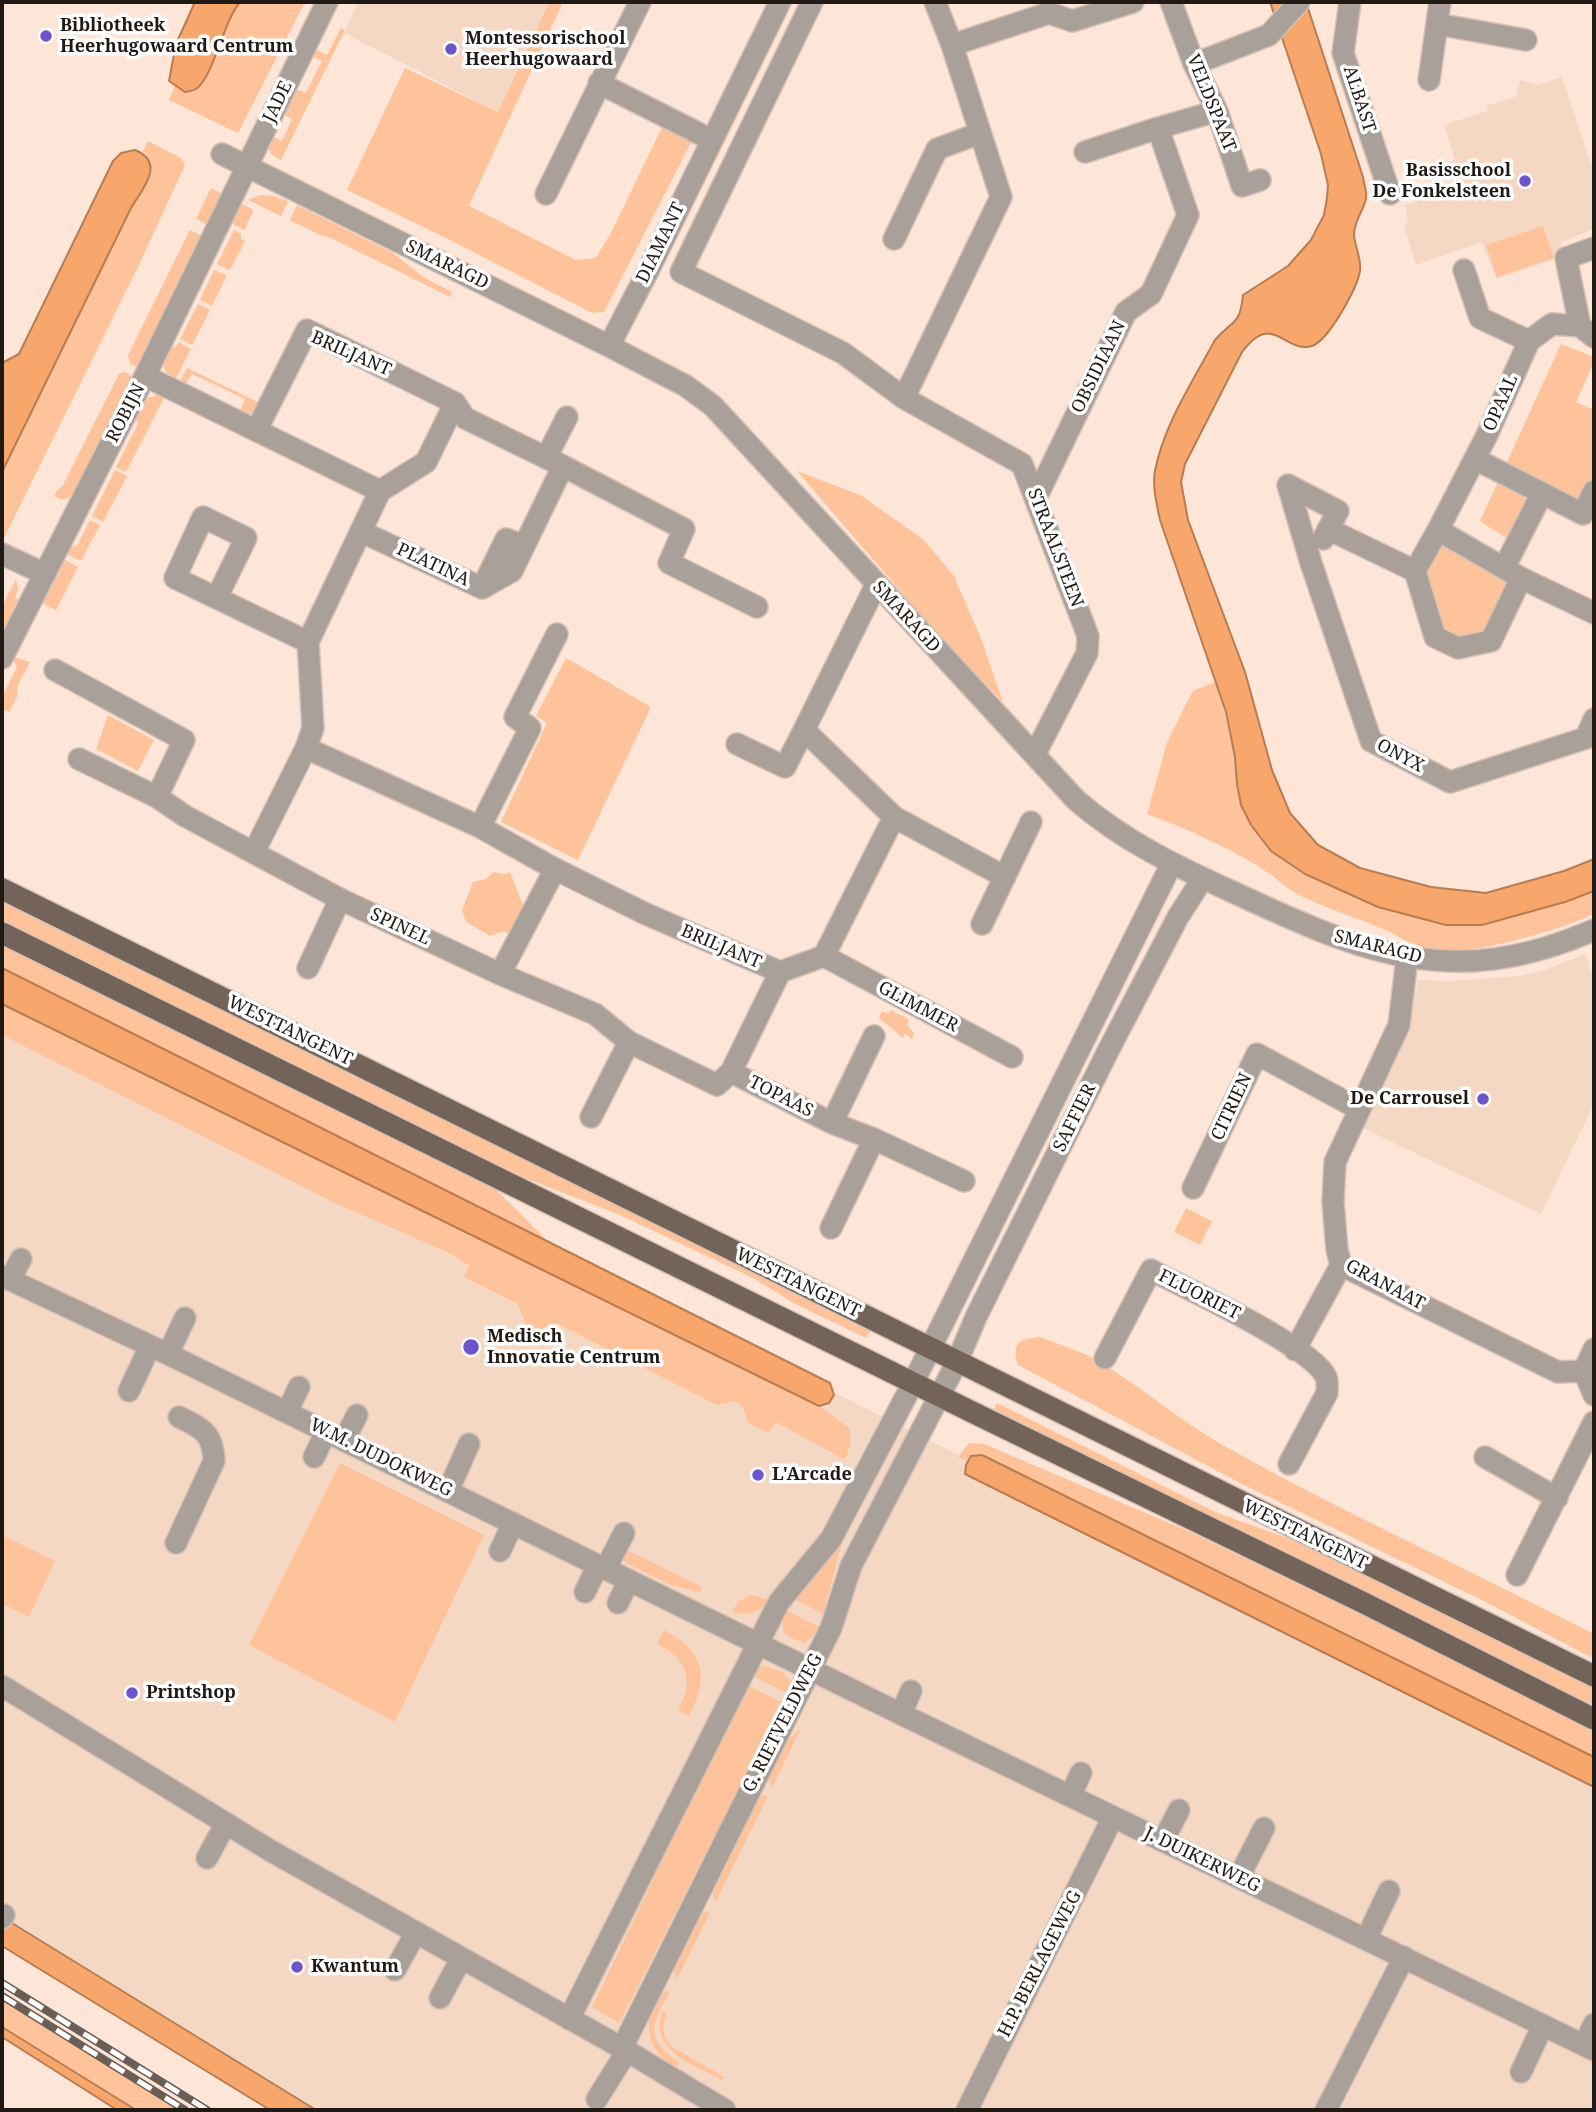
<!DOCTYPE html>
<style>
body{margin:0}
#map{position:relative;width:1596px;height:2112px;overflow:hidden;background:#fde6d8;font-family:"Noto Serif",serif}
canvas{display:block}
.frame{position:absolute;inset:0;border:4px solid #211914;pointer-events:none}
</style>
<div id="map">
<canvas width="1596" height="2112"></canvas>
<div class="frame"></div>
</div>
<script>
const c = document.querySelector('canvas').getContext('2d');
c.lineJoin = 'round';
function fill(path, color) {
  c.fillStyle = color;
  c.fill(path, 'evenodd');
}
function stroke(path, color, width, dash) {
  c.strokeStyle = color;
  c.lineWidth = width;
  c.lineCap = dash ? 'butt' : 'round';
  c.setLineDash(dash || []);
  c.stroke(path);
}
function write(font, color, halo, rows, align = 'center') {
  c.font = font + ' "Noto Serif",serif';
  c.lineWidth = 7;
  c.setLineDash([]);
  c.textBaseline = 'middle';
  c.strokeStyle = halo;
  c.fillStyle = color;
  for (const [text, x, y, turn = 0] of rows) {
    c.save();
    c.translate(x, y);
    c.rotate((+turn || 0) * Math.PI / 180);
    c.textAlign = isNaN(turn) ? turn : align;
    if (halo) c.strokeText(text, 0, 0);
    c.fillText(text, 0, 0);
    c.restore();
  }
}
fill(new Path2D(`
 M358,2H549L498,112L344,33Z
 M1562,77L1594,174V229L1561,242L1565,253L1556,259L1496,279L1482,242L1416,265L1404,226L1408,224L1405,205L1457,188L1449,163L1455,160L1444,125L1487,111L1486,106L1517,96L1520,80L1538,85Z
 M1586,954L1594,983V1104L1541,1214L1363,1128L1410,1018L1418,980L1452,981L1520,976L1544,970Z
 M2,973L1594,1775V2110H300L2,1926Z`), '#f5d8c4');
fill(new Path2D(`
 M240,2H305L238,133L169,100L175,86L185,92L207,74L231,12Z
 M549,2H563L469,206L576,260L596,258L612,231L664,123L693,139L604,312L592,313L440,235L347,190L405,68L498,112Z
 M341,28L345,30L281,160L271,154L269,149L274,137L282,141L292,119L281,113L293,88L306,93L322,61L308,54L311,47L327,55Z
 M148,141L181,158L185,165L138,267L4,538L2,537V472L131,208L150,176L145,154L142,153Z
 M211,188L223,194L208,225L196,219Z
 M260,195L273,196L288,201L281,216L248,200Z
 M242,204L252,209L253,212L244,230L233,224L231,218Z
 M297,205L393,253L423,277L452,292L450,297L331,238L318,234L290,220Z
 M1543,226L1554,258L1497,277L1486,245Z
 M190,230L202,236L137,367L130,364L128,355Z
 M234,230L241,234V239L245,241L230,270L217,264Z
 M214,270L227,275L212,306L200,300Z
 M198,304L210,310L192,345L180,339Z
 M179,342L191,349L175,380L165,371L162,359L171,346L175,348Z
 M1561,344L1594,357V362L1576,402L1594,410V491L1583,514L1553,499L1516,570V544L1480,521Z
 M187,368L260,403L253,413L246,415L239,412L245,399L192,374L185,386L179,383Z
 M125,372L132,376L72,496L62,500L54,496L58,489L62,487L119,374Z
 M157,395L165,396L126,472L116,467L138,424L134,413L142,400Z
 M115,470L127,476L103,522L92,516Z
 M797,471L860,495L923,539L954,576L982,641L1003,702L933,629Z
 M90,520L100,525L81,561L64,553L67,547L77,546Z
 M1441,538L1502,577L1509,591L1484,635L1444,639L1425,575Z
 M61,558L78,567L56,610L39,602Z
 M16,579L18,589L15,598L20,601L2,639V607Z
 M11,656L30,662L17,687V697L9,712L2,709V697L17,667Z
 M566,658L651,707L578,860L501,822L547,723L536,716Z
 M1217,681L1235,757L1237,784L1241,805L1251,825L1482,925L1565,902L1594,891V914C1558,931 1473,955 1434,951C1417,950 1397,934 1381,928C1353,916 1324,908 1297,894C1283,886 1272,874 1258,866C1223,845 1185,828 1147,814L1167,743L1184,708L1193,691Z
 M108,715L154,740L138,771L96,749Z
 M493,872L504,874L510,872L522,903L527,906L512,936L504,931L490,936L466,922L462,910L473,882L486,879Z
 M2,902L870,1331L866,1338L795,1304L753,1278L620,1215L525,1178L2,920Z
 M2,945L494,1188L550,1243L2,968Z
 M2,1004L819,1406L849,1428L851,1443L845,1460L776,1422L768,1433L748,1423L743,1407L734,1401L717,1405L558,1324L529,1332L518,1304L464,1277L469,1265L445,1251L339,1205L2,1035Z
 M891,1010L909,1020L907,1025L914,1033L912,1039L905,1034L903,1038L879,1018L882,1011L888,1014Z
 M1186,1208L1212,1221L1200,1245L1174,1232Z
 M1040,1337C1061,1345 1084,1352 1103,1364C1145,1390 1183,1423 1226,1447C1346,1514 1472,1571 1594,1634V1659L1486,1602L1240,1483L1018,1365C1011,1344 1019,1338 1040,1337Z
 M997,1403L1215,1512L1290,1539L1426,1604L1594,1688V1709L993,1410Z
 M969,1443L984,1444L1188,1531L1488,1676L1594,1730V1757L983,1456H971L968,1462L958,1457Z
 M340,1463L484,1535L395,1722L249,1645Z
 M2,1535L55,1561L29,1617L2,1604Z
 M843,1539L823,1614L793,1598Z
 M625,1549L702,1587L700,1592L668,1584L626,1563L623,1559Z
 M750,1595L757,1596L770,1601C758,1613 747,1617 732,1611L738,1602Z
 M788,1611L821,1628L805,1643L791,1638L783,1632V1619Z
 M664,1630C704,1651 710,1676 689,1716L678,1710C695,1679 687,1659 657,1644Z
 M764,1666L783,1672L792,1684L791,1695L751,1675L757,1668Z
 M747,1685L783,1703L619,2023L592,2007Z
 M802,1726L772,1788L768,1779L786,1743Z
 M763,1795L768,1796L716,1901L713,1898V1890L758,1798Z
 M704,1912L710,1913L677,1979L672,1969L699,1915Z
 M666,1991L670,1992C651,2024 644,2039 680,2063L676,2068C654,2056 642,2032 653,2008C657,2000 659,1995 666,1991Z
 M2,1993L190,2110H136L16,2036L2,2027Z
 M663,2011L667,2014C661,2025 663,2037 671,2046L724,2077L722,2080C694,2064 647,2051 663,2011Z`), '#fec39a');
const water = new Path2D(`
 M195,2H240C223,22 213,78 196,89C193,91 189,91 185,92L169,81L176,44Z
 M1270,2H1306L1363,177C1364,184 1367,192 1366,198C1364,210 1354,221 1354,234C1354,245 1362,259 1360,271C1357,288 1329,340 1312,346C1284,354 1273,310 1242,352L1185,464L1181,482L1188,520L1245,672L1272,770L1290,813L1318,845L1360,868L1431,887L1486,893L1564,871L1594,859V891L1565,902L1482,925H1446L1378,907L1305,874L1271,851L1251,825L1241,805L1237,784L1235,757L1226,712L1160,520C1157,504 1152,487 1155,471C1164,424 1193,381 1215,340C1233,319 1240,326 1243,295L1288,266L1311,240L1324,215L1327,198L1328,185L1321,154Z
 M135,150C166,163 143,188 131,208L2,472V363L19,354L113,161L121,153Z
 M2,968L830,1383L834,1395L829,1403L819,1406L2,1004Z
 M982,1455L1594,1757V1787L965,1474L966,1465L971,1456Z
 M2,1917L316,2110H270L2,1946Z
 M2,2027L136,2110H117L2,2037Z`);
fill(water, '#f8a76c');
stroke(water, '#b87c52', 2);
const minor = new Path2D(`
 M812,2L681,272L843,353L904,398L1022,464L1088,636L1087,653L1035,754
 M1171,2L1194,64L1217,111L1242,186L1260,180
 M1350,2L1343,53L1390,194
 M1437,24L1526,40
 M952,45L1049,13L1072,21L1133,2
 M1194,64L1269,35L1299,2
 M1429,80L1440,2
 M599,83L712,140
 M1085,152L1158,128
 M222,154L609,346L686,386L713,406L1076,800C1123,841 1178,867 1235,893C1366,954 1453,991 1594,930
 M546,194L640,2
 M894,239L937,149L980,133
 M1464,270L1480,318L1529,341
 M1580,326L1566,258L1594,248
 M609,346L649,269L780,2
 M145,376L380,491L308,642L313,728L306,748L254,852
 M904,398L1001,197L952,45L935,2
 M257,429L307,330L455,403L465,418L563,466L684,529L669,563L757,607
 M546,458L567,417
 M1475,459L1583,514L1594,491
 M1288,485L1311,563L1371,741L1450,782L1586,738L1594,719
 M1288,485L1338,511L1323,539
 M380,491L426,462L455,403
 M1036,498L1126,312L1151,294L1188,215L1158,128L1217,111
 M1328,529L1415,571L1435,637L1458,648L1491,641L1521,578
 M1438,530L1487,435L1529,341L1552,324L1580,326L1594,337
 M362,532L482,588L512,571L563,466
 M2,554L45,574
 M1504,568L1542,493
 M1415,571L1438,530L1521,578L1594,613
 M876,585L804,730L894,817L1005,877
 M482,588L506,539L524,546
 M217,597L246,538L203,517L175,578L308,642
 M2,658L145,376L327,2
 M55,670L184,740L157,797L185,816L340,899L500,974L595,1014L629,1042L717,1085L731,1072L780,972
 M737,744L785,767L804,730
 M306,748L480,827L555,869L646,914L780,972L824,956L894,817
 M79,759L157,797
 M480,827L530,728L515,717L557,634
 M982,924L1031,822
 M824,956L1012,1057
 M1407,958L1399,1025L1335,1162L1333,1202L1337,1250L1341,1265L1558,1372L1584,1371
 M308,968L340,899
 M500,974L555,869
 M731,1072L832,1123L874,1139L964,1181
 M591,1117L629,1042
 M832,1123L874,1036
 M1193,1188L1257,1054L1359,1109
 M831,1228L874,1139
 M2,1276L176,1358L901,1714L1594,2050
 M10,1280L21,1259
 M1295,1350L1341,1265
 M168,1354L185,1318
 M1105,1358L1151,1270C1185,1288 1313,1347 1326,1377C1328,1382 1327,1388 1327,1393L1289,1464
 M1584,1371L1594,1395
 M1584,1371L1594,1349
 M129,1391L150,1346
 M287,1412L299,1387
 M344,1440L357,1415
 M314,1457L326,1432
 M1485,1457L1557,1498
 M448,1491L469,1444
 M176,1543L214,1461C213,1433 202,1428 179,1417
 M500,1551L513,1523
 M606,1568L624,1533
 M1517,1575L1594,1422
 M585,1592L598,1565
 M618,1603L629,1580
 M2,1686L271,1851L622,2048L725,2110
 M901,1714L911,1691
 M1070,1796L1081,1773
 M1163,1841L1179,1810
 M207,1858L226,1823
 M1239,1877L1264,1828
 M2,1918L4,1915
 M1366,1939L1389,1891
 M395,1970L415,1934
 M440,1998L461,1959
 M569,2019L779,1602L831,1539L913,1383L1172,863
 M1584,2045L1594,2024
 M622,2048L831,1628L851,1566L957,1362L976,1317L1108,1051L1178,917L1203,878
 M1521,2072L1543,2025
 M597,2099L627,2051
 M967,2110L1113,1817
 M1326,2110L1404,1957`);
const major = new Path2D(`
 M2,889C533,1151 1062,1417 1594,1676
 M2,933L972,1412L1364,1603L1594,1719`);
stroke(minor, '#d5c1b5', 24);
stroke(major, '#d5c1b5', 24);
stroke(minor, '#aaa09a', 21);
stroke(major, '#736358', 21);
const rail = new Path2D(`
 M2,1983L207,2110
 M2,1996L185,2110`);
stroke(rail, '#6b5e56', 8);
stroke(rail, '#fff', 5, [16]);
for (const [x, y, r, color] of [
 [46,36,7,"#6d53cc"],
 [451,49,7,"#6d53cc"],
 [1525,181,7,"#6d53cc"],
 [1483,1099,7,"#6d53cc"],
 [471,1347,9,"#6d53cc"],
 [758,1475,7,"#6d53cc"],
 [132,1693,7,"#6d53cc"],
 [297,1967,7,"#6d53cc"]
]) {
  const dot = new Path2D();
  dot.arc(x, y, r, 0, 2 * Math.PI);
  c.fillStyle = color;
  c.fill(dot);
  stroke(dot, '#fff', 2.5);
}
write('bold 18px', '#211914', '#fff', [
 ["Bibliotheek",60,26],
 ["Heerhugowaard Centrum",60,47],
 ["Montessorischool",465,39],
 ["Heerhugowaard",465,60],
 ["Basisschool",1511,171,"right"],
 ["De Fonkelsteen",1511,192,"right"],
 ["De Carrousel",1469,1099,"right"],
 ["Medisch",487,1337],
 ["Innovatie Centrum",487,1358],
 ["L'Arcade",772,1475],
 ["Printshop",146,1693],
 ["Kwantum",311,1967]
], 'left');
write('18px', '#211914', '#fff', [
 ["ALBAST",1359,99,72],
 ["JADE",278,102,-64],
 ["VELDSPAAT",1211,103,68],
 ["DIAMANT",661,243,-64],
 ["SMARAGD",447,265,26],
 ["BRILJANT",351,354,24],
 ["OBSIDIAAN",1099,367,-64],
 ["OPAAL",1501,403,-66],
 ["ROBIJN",126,413,-63],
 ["STRAALSTEEN",1055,548,69],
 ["PLATINA",433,565,25],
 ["SMARAGD",906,617,47],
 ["ONYX",1400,756,28],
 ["SPINEL",400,927,25],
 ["BRILJANT",721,947,23],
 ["SMARAGD",1378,947,14],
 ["GLIMMER",918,1007,28],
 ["WESTTANGENT",290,1031,26],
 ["TOPAAS",781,1097,27],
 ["CITRIEN",1232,1107,-65],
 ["SAFFIER",1075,1118,-64],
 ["WESTTANGENT",798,1283,26],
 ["GRANAAT",1385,1285,28],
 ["FLUORIET",1199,1295,27],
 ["W.M. DUDOKWEG",381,1458,26],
 ["WESTTANGENT",1305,1535,26],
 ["G. RIETVELDWEG",783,1723,-63],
 ["J. DUIKERWEG",1202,1860,26],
 ["H.P. BERLAGEWEG",1040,1964,-63]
]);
</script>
